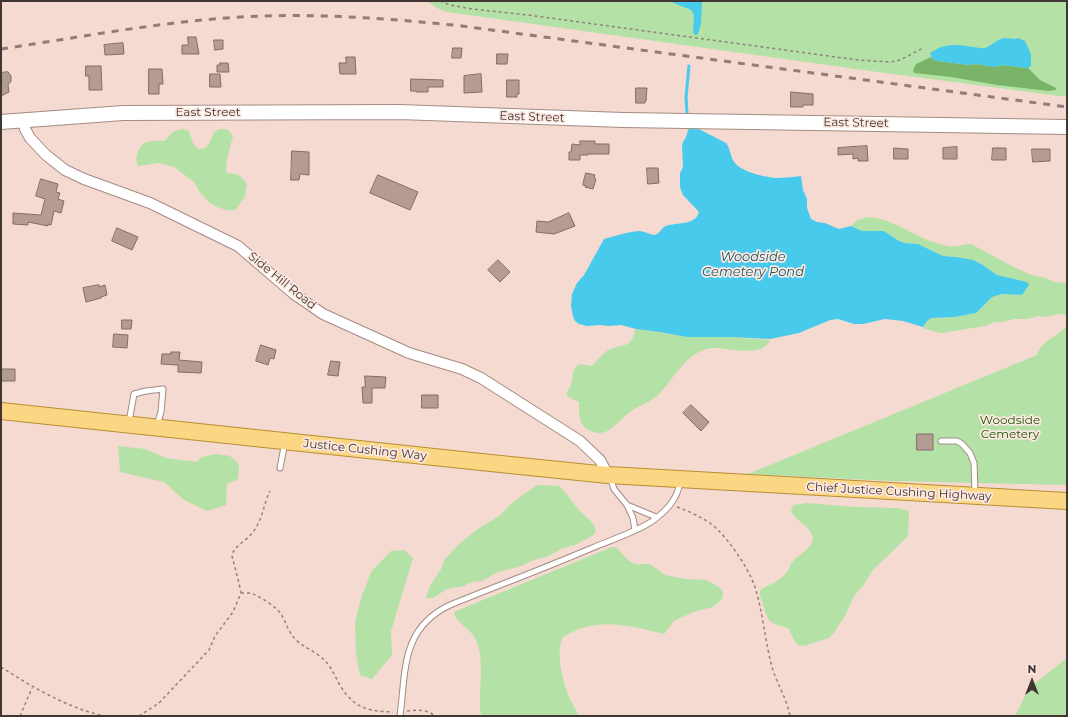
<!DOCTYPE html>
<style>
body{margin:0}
#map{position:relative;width:1068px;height:717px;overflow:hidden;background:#f4dad1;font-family:Montserrat,sans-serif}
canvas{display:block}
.frame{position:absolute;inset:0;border:2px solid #403633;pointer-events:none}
.north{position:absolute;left:1012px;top:661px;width:40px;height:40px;-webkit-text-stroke:3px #fde9e1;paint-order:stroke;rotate:0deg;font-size:11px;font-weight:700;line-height:16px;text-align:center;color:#403633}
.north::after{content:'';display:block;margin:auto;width:14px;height:18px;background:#403633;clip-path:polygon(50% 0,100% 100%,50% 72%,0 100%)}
</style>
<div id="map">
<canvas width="1068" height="717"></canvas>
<div class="frame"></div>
<div class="north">N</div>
</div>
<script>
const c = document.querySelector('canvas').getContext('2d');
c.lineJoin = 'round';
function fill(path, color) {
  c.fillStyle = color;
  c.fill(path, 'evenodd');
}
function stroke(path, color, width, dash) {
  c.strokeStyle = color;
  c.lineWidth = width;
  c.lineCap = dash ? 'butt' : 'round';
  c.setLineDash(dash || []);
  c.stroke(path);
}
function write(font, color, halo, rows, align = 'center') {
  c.font = font + ' Montserrat,sans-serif';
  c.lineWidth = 3.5;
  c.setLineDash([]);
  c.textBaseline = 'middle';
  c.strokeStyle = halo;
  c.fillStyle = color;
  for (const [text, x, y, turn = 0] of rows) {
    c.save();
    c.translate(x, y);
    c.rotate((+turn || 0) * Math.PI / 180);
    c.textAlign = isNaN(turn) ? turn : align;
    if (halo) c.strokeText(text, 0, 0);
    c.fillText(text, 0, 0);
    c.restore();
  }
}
fill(new Path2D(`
 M427,1H1067V97L870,71L447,12L437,8Z
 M220,129H227L233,136L227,159L226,172C230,174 232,173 236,174C241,176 244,180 247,184L245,196L236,210H226L217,207L210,203L199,191L194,182L174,167L159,163L138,166C134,158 138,147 145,143C151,140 159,141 165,141C171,132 178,126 189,131L193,143L198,149C210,149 209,141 214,133C215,131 218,130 220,129Z
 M867,217C895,218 919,241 947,246C956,248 962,244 971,244L1010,265L1031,275L1046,278L1054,282L1067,283V315L1059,314L1046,317L1038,316L1028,319H1014L1003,322H995L985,326L941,333L925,329L923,327L925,323L931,318L955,317L976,313L992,297L1002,294L1022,295L1026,282L997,275L983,265L956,257L943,256L918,244L905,243L899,241L884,231H862L851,226L856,221Z
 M1067,326V485L893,481L748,474L1037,355C1040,342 1058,336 1067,326Z
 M636,329L660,332L687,337H731L770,340C762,359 729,347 713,348C709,348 703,350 699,352C681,361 671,383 657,396C650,402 640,405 633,410C618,419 608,442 587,429C578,423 579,412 579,402L570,398L566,394C568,391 570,388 571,385C574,375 570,372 579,364L592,366C597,361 604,351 611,349C627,342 629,350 636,329Z
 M118,446L145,449L166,458L197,462L202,457L216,454L230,456L239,464L238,479L227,484L226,505L207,511L184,500L164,482L120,472Z
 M537,485L559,486C567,493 571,501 578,509C584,517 594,520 596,531L594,535L575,545L563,548L547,557L536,559L521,566L498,572L482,581L471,582L464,586L447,589L433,598H426L430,586L441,569L445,559L460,543L478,529L499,516L513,502Z
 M807,503L855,507L898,508L909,511L908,536L872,571L863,586L854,596L845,616L833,634L829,638L804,646L798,645L796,643L788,628C768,622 769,624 763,604C761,598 758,595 761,589C766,586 773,584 778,580C781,578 785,575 787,572C790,569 790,564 793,561C799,555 817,545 812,535C808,524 794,521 791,510L794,505Z
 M612,547H616L629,561L635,564H650L665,575L685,579L706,580L719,587L722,590L723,595L721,600L713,607L693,612L674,621L664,634C639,628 612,620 586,627C578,628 570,634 563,637C555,652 563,685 570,699C573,705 576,710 579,716H482C479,709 480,702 480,694C481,677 483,659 477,642C473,630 458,625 454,613L456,611Z
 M404,550L413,558L391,631L392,655L372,679L360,675L356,654L355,623L361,598L371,572L391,551Z
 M1067,658V716H1015L1029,688Z`), '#b4e2a6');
fill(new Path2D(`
 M931,57L932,59L938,61L969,65L976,64L995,67L1002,65L1028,68L1040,80L1056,88V90L1049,91L997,85L951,77L914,73L913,70L916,64Z`), '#7ab469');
fill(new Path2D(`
 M669,1H702L701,24L698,34L695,35L693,32L694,15L691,10Z
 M1005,38L1015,39L1018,38L1025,41L1031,54V66L1028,68L1002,65L995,67L976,64L969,65L938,61L932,59L930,53C945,43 955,44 973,47C977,47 982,49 985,48C993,45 997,39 1005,38Z
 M691,128H697L726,143C731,149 730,158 735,163C742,172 765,177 776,178C784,178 792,177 801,176L803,190L807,199V208L811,219L817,222L825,223L839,229L851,226L862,231H884L899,241L905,243L918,244L943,256L956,257L973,260L983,265L997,275L1027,282L1029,285L1022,295L1002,294L992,297L976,313L955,317L931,318L927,321L923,327L903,321L885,319L863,324H854L838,319L830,320L799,333L770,339L731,337H687L660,332L636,329L621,325L608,326L600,325L587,326L579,324L575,321L573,316L571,306L572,294L577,283L584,275L604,239C615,236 627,232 639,231C644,231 649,234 654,235C659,235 662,227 666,226C677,222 695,226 699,212L683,195L680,187V173L683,167L682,144L686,137L688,130Z`), '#48caed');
stroke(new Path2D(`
 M687,113L686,97L689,66`), '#48caed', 3);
const building = new Path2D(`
 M188,37H196L199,54H182V45H188Z
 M214,40H223V49L215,50Z
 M123,43L124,54L105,55L104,45Z
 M453,48H462L461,58H452Z
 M497,54H508L507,64H497Z
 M346,57H355L356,74H340L339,63H346Z
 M220,63H228L229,72H217V65H220Z
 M86,66H101L102,90H89V76H86Z
 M149,69H162L163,84H159V94H149Z
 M8,72L11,76V81L8,85L9,92L1,96V73Z
 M210,74H220L221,87H210Z
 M481,74L482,92L464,93V76Z
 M411,79L443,80V87H428V92H416V91H411Z
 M507,80H519V94H517V97H507Z
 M636,88H647L646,101H645V103H636Z
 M791,92L813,94V105H803V107H791Z
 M580,141H595V144H609V154H588V155H580V160H569V152H571L572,144L580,145Z
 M867,146L868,161H858V158L853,159V154L838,155V148Z
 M957,147V159H943V148Z
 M894,148L908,149V159H894Z
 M993,148H1006V160H992Z
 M1032,149H1050V161L1033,162Z
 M292,151L309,152V175L300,174L299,180H291Z
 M647,168H658L659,183L648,184Z
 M586,173L595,175L594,178L596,179L593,189L585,187L586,186L583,185Z
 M378,175L418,192L410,210L370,193Z
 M41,179L58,184L56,192L60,193L58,199L64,201L61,213L54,211L51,225L48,224V226L28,222V225L13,224V213L41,215L45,199L36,196Z
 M569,213L575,226L554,234L536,232L537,221L548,222Z
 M117,228L138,237L132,250L112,241Z
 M498,260L510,272L500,282L488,270Z
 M99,285V287L105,285L107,295L101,297V298L86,302L83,288Z
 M122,320H132L131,329H122Z
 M114,334L128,335L127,348L113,347Z
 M261,345L276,350L274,359L270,358L268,365L256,361Z
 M171,352H180L179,360L202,362L201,373L178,372V365L161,364L162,354H171Z
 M331,361L340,362L338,376L328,375Z
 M1,369H15V381H1Z
 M365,376L386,377L385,388H372V403H363L362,387H365Z
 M422,395H438V408H422Z
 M691,405L709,422L701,431L683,413Z
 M917,434H933V450H917Z`);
fill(building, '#b49c93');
stroke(building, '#836c64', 1);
const service = new Path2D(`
 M129,422L134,394L146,391L163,389L161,412L157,425
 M941,441H957L962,444L970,453L974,463L975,493
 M280,468L285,442
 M610,477L614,489L627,505L633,518L635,530
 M627,505L656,517
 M400,716C406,670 401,628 450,605C497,586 545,568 592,548C611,540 633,533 651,522C665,512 678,500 680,481`);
const minor = new Path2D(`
 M23,120L25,129L30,138L46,155L65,170L84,179L150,203L238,246L294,294L323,314L409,353L462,369L481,378L580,441L600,460L608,475`);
const secondary = new Path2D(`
 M1,122L123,113L399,112L623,120L1067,127`);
const primary = new Path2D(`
 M1,411L481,462L608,475L1067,501`);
stroke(service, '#a38c83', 7);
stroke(minor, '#a38c83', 12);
stroke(secondary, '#a38c83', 16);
stroke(primary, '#b88e31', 18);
stroke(new Path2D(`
 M440,1L450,5L472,9L528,15L858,60L890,62L900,60L923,48
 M677,507C688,511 699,516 710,523C727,536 748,567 755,587C763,613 765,641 772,667C777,684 787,699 790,716
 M241,593C244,593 247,593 250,593C258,595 279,608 282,616C286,622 287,629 292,635C299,646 314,650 323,659C332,667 335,677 341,687C355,709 369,711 393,712
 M1,667C32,687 68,708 104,716
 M407,711C417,710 427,709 435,716
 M20,716L32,688
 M139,716L159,703L209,650L215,636L233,612L241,593L239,583L232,556L233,552C239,543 250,538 255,529C263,517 264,503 270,491`), '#92817b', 1.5, [3, 3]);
stroke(service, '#fff', 5);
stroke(minor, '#fff', 10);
stroke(secondary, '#fff', 14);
stroke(primary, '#fbd783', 16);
stroke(new Path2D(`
 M1,49C88,36 175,19 262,16C329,14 395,19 462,26L1067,107`), '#8f7e78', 3, [7, 7]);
write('12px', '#403633', '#fde9e1', [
 ["East Street",208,112],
 ["East Street",532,117,2],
 ["East Street",856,123,1],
 ["Side Hill Road",282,281,39],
 ["Justice Cushing Way",365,450,6],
 ["Chief Justice Cushing Highway",899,492,3]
]);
write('12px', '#1d5403', '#fde9e1', [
 ["Woodside",1010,420],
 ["Cemetery",1010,434]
]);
write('italic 13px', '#1e5462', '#fde9e1', [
 ["Woodside",753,257],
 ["Cemetery Pond",753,272]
]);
</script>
